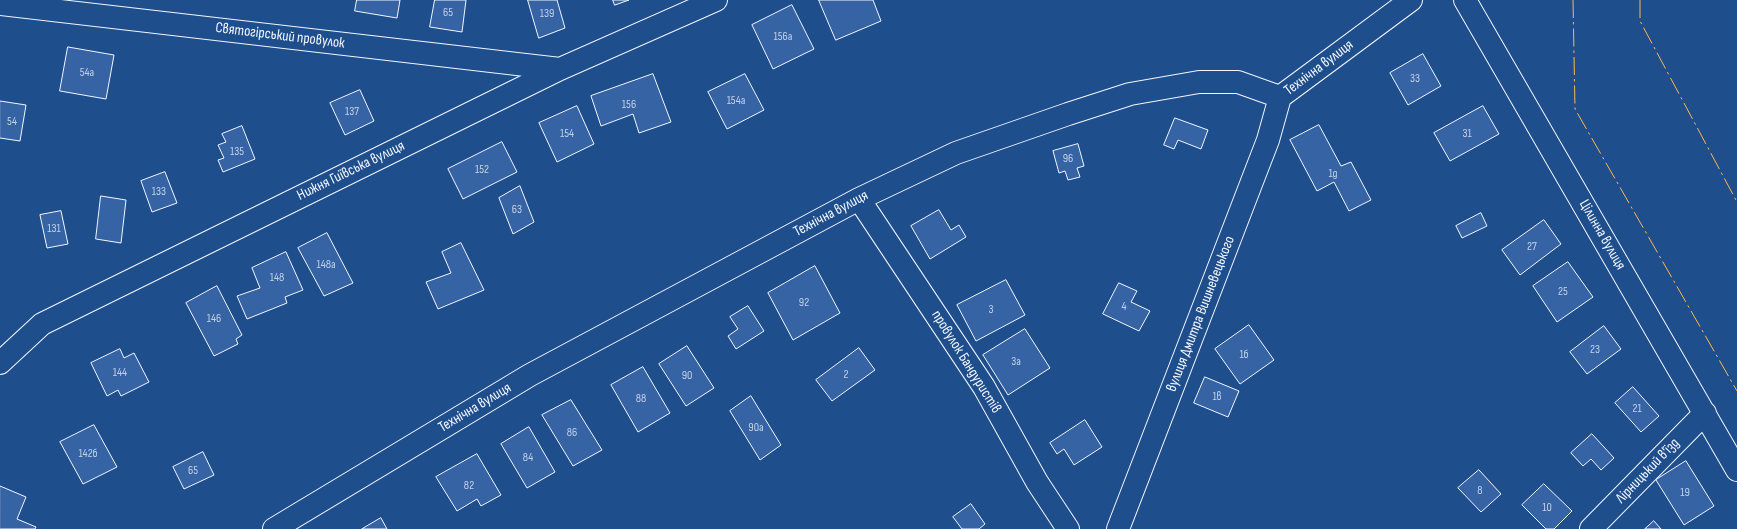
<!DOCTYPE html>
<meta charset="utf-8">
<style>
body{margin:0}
canvas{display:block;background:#1f4e8c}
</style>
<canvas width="1737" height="529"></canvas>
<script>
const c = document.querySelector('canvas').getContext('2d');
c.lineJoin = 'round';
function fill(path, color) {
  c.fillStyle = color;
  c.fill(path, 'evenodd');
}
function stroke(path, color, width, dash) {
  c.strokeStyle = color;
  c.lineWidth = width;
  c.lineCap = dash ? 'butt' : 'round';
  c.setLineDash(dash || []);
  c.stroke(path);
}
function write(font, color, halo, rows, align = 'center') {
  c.font = font + ' "Sofia Sans Condensed",sans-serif';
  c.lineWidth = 4;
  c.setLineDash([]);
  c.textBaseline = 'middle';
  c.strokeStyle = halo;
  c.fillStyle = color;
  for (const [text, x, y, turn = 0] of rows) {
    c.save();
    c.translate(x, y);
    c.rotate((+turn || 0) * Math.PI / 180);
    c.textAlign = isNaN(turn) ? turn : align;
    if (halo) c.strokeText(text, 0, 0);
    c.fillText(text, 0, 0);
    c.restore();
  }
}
const building = new Path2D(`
 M357,0H400L397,18L355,11Z
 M435,0H466L462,32L430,27Z
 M528,0H557L565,28L539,38Z
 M613,0H629L615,5Z
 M819,0H873L881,21L836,40Z
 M792,5L814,49L773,69L752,25Z
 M68,47L114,55L106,99L60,91Z
 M1423,54L1441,86L1408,105L1390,73Z
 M653,74L671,122L639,133L633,114L601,126L591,96Z
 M745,74L764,110L727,129L708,92Z
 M360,90L374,121L345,135L330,103Z
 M0,101L26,105L20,141L0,138Z
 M577,106L594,144L557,162L539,123Z
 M1483,106L1499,134L1450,161L1434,133Z
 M1175,118L1208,130L1201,149L1178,140L1174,149L1164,145Z
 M1319,125L1341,166L1351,162L1371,200L1349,211L1334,182L1317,191L1290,140Z
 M242,126L255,159L223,172L218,160L224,158L218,145L226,142L222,134Z
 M502,142L517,172L463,199L448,169Z
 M1078,144L1084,166L1077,168L1080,177L1068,180L1065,171L1059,173L1053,151Z
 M165,172L177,203L152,212L141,181Z
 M520,186L534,222L513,234L499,198Z
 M101,196L126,200L121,243L96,239Z
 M939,210L951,230L959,225L966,237L930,259L911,226Z
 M61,211L68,244L47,248L40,215Z
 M1481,213L1487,226L1462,238L1456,226Z
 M1544,220L1561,244L1520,275L1502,250Z
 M327,233L353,283L324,296L298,248Z
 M461,243L484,290L438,309L426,282L451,273L442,252Z
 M286,252L303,290L285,297L287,303L247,319L237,296L260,288L252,268Z
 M1568,262L1593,297L1557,322L1533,286Z
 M815,266L840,313L793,340L768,293Z
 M1006,280L1025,315L976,341L957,305Z
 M1119,283L1137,291L1131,302L1150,311L1139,331L1103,314Z
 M217,286L242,335L236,339L238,344L214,356L186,303Z
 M748,306L764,331L736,349L728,336L738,329L730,317Z
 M1249,325L1274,360L1240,384L1215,349Z
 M1604,326L1621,349L1587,374L1570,352Z
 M1025,329L1050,368L1008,395L983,355Z
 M687,346L714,388L686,406L659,364Z
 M859,348L875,370L832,401L816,380Z
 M120,349L124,358L134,353L149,382L121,396L118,390L107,396L91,363Z
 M643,367L670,413L638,432L611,385Z
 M1205,377L1239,391L1228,417L1194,403Z
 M1633,387L1659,416L1641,432L1615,403Z
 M751,396L781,445L760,460L730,411Z
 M571,400L602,450L573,466L542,415Z
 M1085,420L1102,447L1074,465L1064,449L1057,454L1050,443Z
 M94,425L117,467L83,484L60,442Z
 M529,427L555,472L527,488L501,444Z
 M1592,434L1614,458L1601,470L1591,459L1583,466L1571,453Z
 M203,452L214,475L184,489L173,467Z
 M477,454L501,495L481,506L477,499L457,511L436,477Z
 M1686,461L1714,506L1684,525L1656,480Z
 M1479,470L1501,494L1481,512L1458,488Z
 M1544,484L1572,511L1554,529H1546L1522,505Z
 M0,486L26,497L17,519L36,527L35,529H0Z
 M971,504L985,524L979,529H962L953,517Z
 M381,518L387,529H362Z
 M1654,521L1661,529H1645Z`);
fill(building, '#3563a3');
stroke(building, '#f2f6ff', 1);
const minor = new Path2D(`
 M1465,0L1737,470
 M0,4L560,69
 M859,199L984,387L1037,482L1068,529
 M0,363L42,324L560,69L716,0
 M274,529L530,375L859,199L956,153L1068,114L1130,94L1199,82H1238L1280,97L1411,0
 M1118,529L1268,140L1280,97
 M1591,529L1705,413`);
stroke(minor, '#f2f6ff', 24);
stroke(minor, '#1f4e8c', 22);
stroke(new Path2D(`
 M1573,0L1575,109L1737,391
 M1640,0V21L1737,202`), '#ffb74d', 1, [18, 4, 2.5, 4]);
write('12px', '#c3d1e8', null, [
 ["65",448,13],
 ["139",547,14],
 ["156а",783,37],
 ["54а",87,73],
 ["33",1415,79],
 ["154а",736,101],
 ["156",629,105],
 ["137",352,112],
 ["54",12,122],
 ["154",567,134],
 ["31",1467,134],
 ["135",237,152],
 ["96",1068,159],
 ["152",482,170],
 ["1д",1333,174],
 ["133",159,192],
 ["63",517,210],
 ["131",54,229],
 ["27",1532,247],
 ["148а",326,265],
 ["148",277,278],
 ["25",1563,292],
 ["92",804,303],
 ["4",1124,307],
 ["3",991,310],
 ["146",214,319],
 ["23",1595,350],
 ["1б",1244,355],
 ["3а",1016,362],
 ["144",120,373],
 ["2",846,375],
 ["90",687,376],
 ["1в",1217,397],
 ["88",641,399],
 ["21",1637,409],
 ["90а",756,428],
 ["86",572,433],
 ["142б",88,454],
 ["84",528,458],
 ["65",193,471],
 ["82",469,486],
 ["8",1480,491],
 ["19",1685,493],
 ["10",1547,508]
]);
write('15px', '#f2f6ff', '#1f4e8c', [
 ["Святогірський провулок",280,36,7],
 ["Технічна вулиця",1319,68,-37],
 ["Нижня Гиївська вулиця",351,171,-26],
 ["Технічна вулиця",831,214,-28],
 ["Цілинна вулиця",1602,235,60],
 ["вулиця Дмитра Вишневецького",1201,314,-69],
 ["провулок Бандуристів",966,362,58],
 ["Технічна вулиця",475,408,-31],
 ["Лірницький в'їзд",1648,471,-46]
]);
</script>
